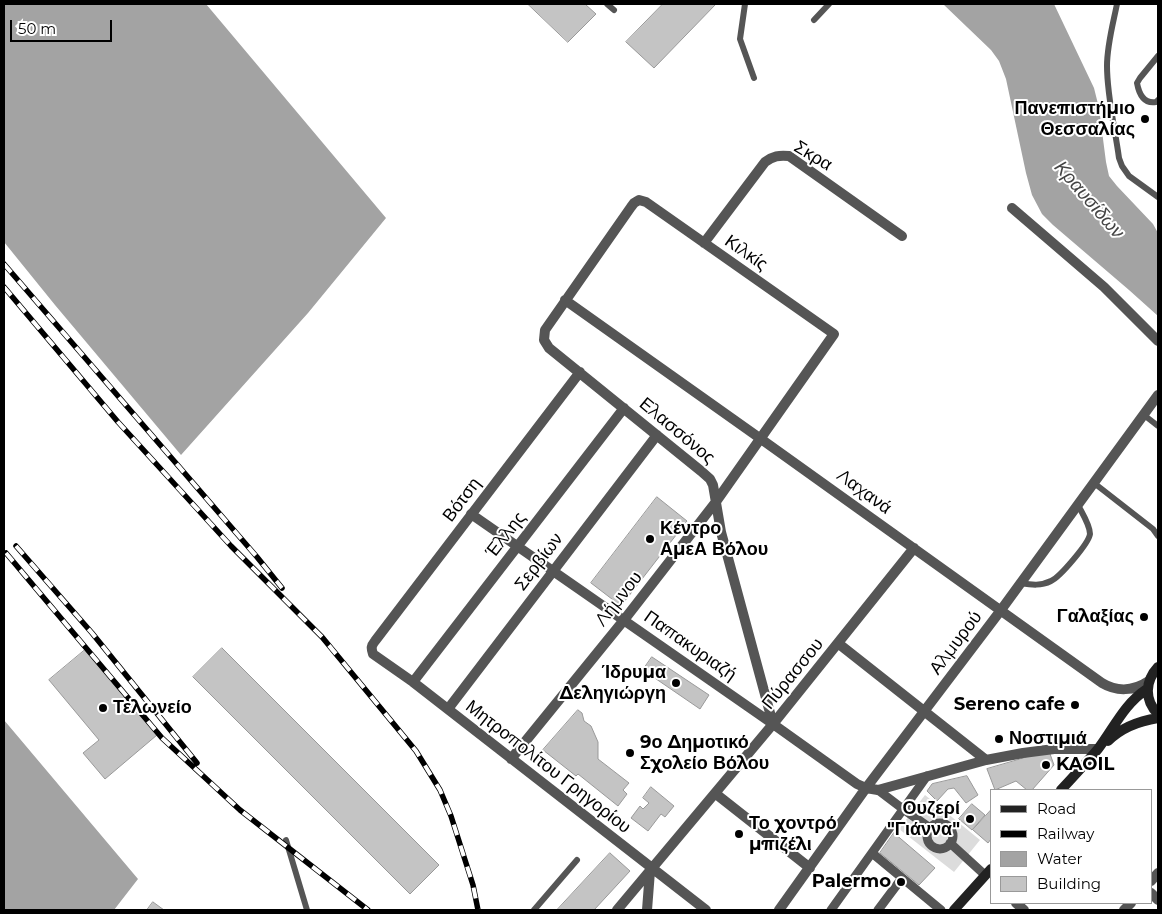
<!DOCTYPE html>
<meta charset="utf-8">
<style>
body{margin:0}
#map{position:relative;width:1162px;height:914px;overflow:hidden;background:#fff;font-family:Montserrat,sans-serif}
canvas{display:block}
.frame{position:absolute;inset:0;border:5px solid #000;pointer-events:none}
.legend{position:absolute;left:990px;top:789px;width:162px;height:115px;box-sizing:border-box;background:#fff;border:1px solid #999;margin:0;padding:6px 9px;list-style:none;font-size:15px;color:#000}
.legend li{display:flex;align-items:center;gap:10px;height:25px}
.legend b{width:25px;border:1px solid #999}
.scale{position:absolute;left:10px;top:20px;width:102px;height:22px;box-sizing:border-box;border:2px solid #000;border-top:0;padding-left:6px;font-size:15px;line-height:18px;white-space:nowrap;color:#000;-webkit-text-stroke:4px #fff;paint-order:stroke}
</style>
<div id="map">
<canvas width="1162" height="914"></canvas>
<div class="frame"></div>
<ul class="legend">
<li><b style="height:6px;background:#222"></b>Road</li>
<li><b style="height:6px;background:#000"></b>Railway</li>
<li><b style="height:14px;background:#a3a3a3"></b>Water</li>
<li><b style="height:14px;background:#c4c4c4"></b>Building</li>
</ul>
<div class="scale">50 m</div>
</div>
<script>
const c = document.querySelector('canvas').getContext('2d');
c.lineJoin = 'round';
function fill(path, color) {
  c.fillStyle = color;
  c.fill(path, 'evenodd');
}
function stroke(path, color, width, dash) {
  c.strokeStyle = color;
  c.lineWidth = width;
  c.lineCap = dash ? 'butt' : 'round';
  c.setLineDash(dash || []);
  c.stroke(path);
}
function write(font, color, halo, rows, align = 'center') {
  c.font = font + ' Montserrat,sans-serif';
  c.lineWidth = 4;
  c.setLineDash([]);
  c.textBaseline = 'middle';
  c.strokeStyle = halo;
  c.fillStyle = color;
  for (const [text, x, y, turn = 0] of rows) {
    c.save();
    c.translate(x, y);
    c.rotate((+turn || 0) * Math.PI / 180);
    c.textAlign = isNaN(turn) ? turn : align;
    if (halo) c.strokeText(text, 0, 0);
    c.fillText(text, 0, 0);
    c.restore();
  }
}
fill(new Path2D(`
 M925,795L980,840L954,872L899,829Z`), '#dcdcdc');
fill(new Path2D(`
 M4,4H206L386,218L308,313L181,455L55,305L4,242Z
 M943,4H1054L1094,88L1099,108L1106,162L1109,176L1117,186L1153,224L1158,233V316L1129,290L1053,225L1042,214L1032,195L1026,173L1006,79L999,61L991,50Z
 M4,720L138,879L114,910H4Z`), '#a3a3a3');
const building = new Path2D(`
 M528,4H585L596,14L568,42Z
 M663,4H716L654,68L626,42Z
 M657,497L687,521L621,606L591,583Z
 M222,648L439,865L410,894L193,677Z
 M85,650L157,735L105,779L83,753L99,740L49,680Z
 M652,657L709,695L700,709L643,670Z
 M578,710L582,713L584,721L591,726L598,742V759L629,783L623,790L627,794L618,806L578,774L576,776L543,750Z
 M1049,751L1054,765L1032,790H1027L1016,781L995,790L987,769Z
 M967,776L978,795L966,803L954,788L948,789L937,801L927,791L932,784Z
 M651,787L674,806L665,817L661,814L648,831L631,818L640,806L643,809L649,803L643,798Z
 M972,804L985,815L972,830L959,819Z
 M991,810V839L988,843L973,830Z
 M894,833L935,868L919,885L880,853Z
 M610,853L630,871L594,910H557Z
 M153,902L164,910H147Z`);
fill(building, '#c4c4c4');
stroke(building, '#999', 1);
stroke(new Path2D(`
 M607,4L614,10
 M745,4L740,39L754,78
 M1117,4C1113,24 1107,45 1107,66C1107,96 1115,128 1119,158L1122,166L1129,176L1158,197
 M814,20L829,4
 M1158,56L1140,78L1137,83C1139,94 1144,104 1156,102L1158,100
 M1144,415L1158,426
 M1094,483L1153,529L1158,536
 M1021,583C1032,585 1041,586 1051,581C1060,577 1089,543 1090,534C1090,525 1082,513 1078,505
 M286,840L307,910
 M534,910L577,860`), '#555', 6);
stroke(new Path2D(`
 M878,790L903,809L930,828
 M927 836a13 13 0 1 1 26 0a13 13 0 1 1-26 0Z
 M950,843L985,875
 M872,853L941,910
 M831,910L927,776
 M878,910L902,878`), '#555', 9);
stroke(new Path2D(`
 M1012,208L1104,287L1158,341
 M704,243L765,162C773,156 779,155 789,156L902,236
 M565,300L761,439L1102,683C1117,692 1134,691 1149,681
 M580,372L375,641C371,646 371,648 373,654L413,682L706,910
 M471,514L773,724L857,784L866,788L878,790L986,760L1023,753L1054,749H1097
 M839,644L986,760
 M413,682L624,408
 M448,709L657,435
 M511,759L624,620L715,503L834,334L646,202L639,200L634,203L631,207L545,330L544,340L549,348L701,471L710,479L713,485L721,532L773,724
 M716,794L810,868
 M1151,881L1158,873
 M1151,893L1158,900
 M1016,903L1024,910
 M617,910L773,724L914,548
 M647,910L650,871
 M779,910L866,788L1001,610L1158,395
 M1124,910L1131,903`), '#555', 10);
stroke(new Path2D(`
 M1158,667C1145,681 1144,700 1158,714
 M1108,741C1122,727 1139,721 1158,718
 M1061,790C1073,777 1086,763 1098,749C1114,728 1124,704 1147,689
 M954,910L991,869`), '#222', 10);
const rail = new Path2D(`
 M4,264L257,557L282,588
 M4,287L118,422L231,546L322,637L416,751L440,790L451,816L473,885L478,910
 M16,546L92,633L197,763
 M6,553L162,738L240,810L368,910`);
stroke(rail, '#000', 5.5);
stroke(rail, '#fff', 4, [11]);
for (const [x, y, r, color] of [
 [1145,119,5,"#000"],
 [650,539,5,"#000"],
 [1144,617,5,"#000"],
 [676,683,5,"#000"],
 [1075,705,5,"#000"],
 [103,708,5,"#000"],
 [999,739,5,"#000"],
 [630,753,5,"#000"],
 [1046,765,5,"#000"],
 [970,819,5,"#000"],
 [739,834,5,"#000"],
 [901,882,5,"#000"]
]) {
  const dot = new Path2D();
  dot.arc(x, y, r, 0, 2 * Math.PI);
  c.fillStyle = color;
  c.fill(dot);
  stroke(dot, '#fff', 2);
}
write('bold 18px', '#000', '#fff', [
 ["Πανεπιστήμιο",1135,109],
 ["Θεσσαλίας",1135,130],
 ["Κέντρο",660,529,"left"],
 ["ΑμεΑ Βόλου",660,550,"left"],
 ["Γαλαξίας",1134,617],
 ["Ίδρυμα",666,673],
 ["Δεληγιώργη",666,694],
 ["Sereno cafe",1065,705],
 ["Τελωνείο",113,708,"left"],
 ["Νοστιμιά",1009,739,"left"],
 ["9ο Δημοτικό",640,743,"left"],
 ["Σχολείο Βόλου",640,764,"left"],
 ["KAOIL",1056,765,"left"],
 ["Ουζερί",960,809],
 ["\"Γιάννα\"",960,830],
 ["Το χοντρό",749,824,"left"],
 ["μπιζέλι",749,845,"left"],
 ["Palermo",891,882]
], 'right');
write('18px', '#000', '#fff', [
 ["Σκρα",813,156,31],
 ["Κιλκίς",746,253,35],
 ["Ελασσόνος",677,431,40],
 ["Λαχανά",864,492,36],
 ["Βότση",462,500,-53],
 ["Έλλης",506,535,-52],
 ["Σερβίων",539,562,-53],
 ["Λήμνου",619,599,-52],
 ["Αλμυρού",956,643,-53],
 ["Παπακυριαζή",690,646,35],
 ["Πύρασσου",793,674,-51],
 ["Μητροπολίτου Γρηγορίου",548,767,38]
]);
write('italic 19px', '#444', '#fff', [
 ["Κραυσίδων",1089,200,49]
]);
</script>
